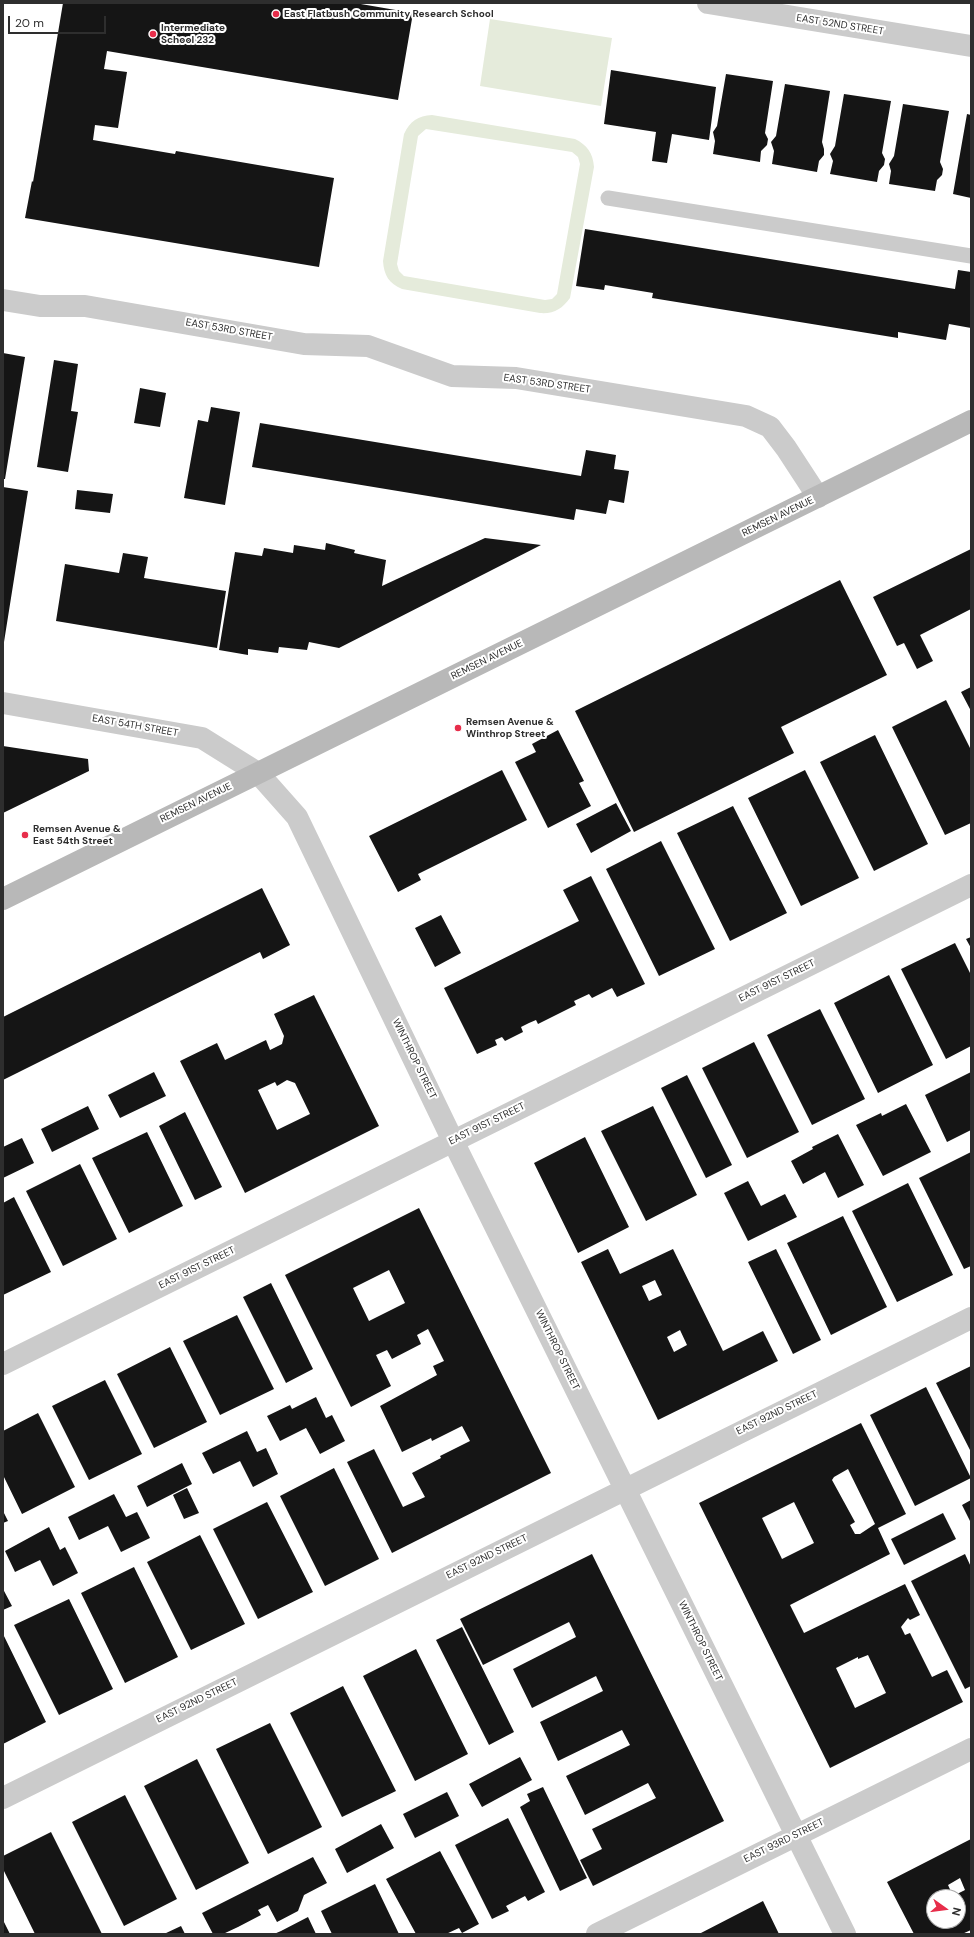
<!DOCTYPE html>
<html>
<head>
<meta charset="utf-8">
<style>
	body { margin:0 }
	#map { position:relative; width:974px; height:1937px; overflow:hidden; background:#fff; font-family:"DM Sans",sans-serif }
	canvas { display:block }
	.frame { position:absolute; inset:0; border:4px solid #2e2e2e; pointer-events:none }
	.north { position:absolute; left:926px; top:1889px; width:40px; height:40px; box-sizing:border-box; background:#fff; border:1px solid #ababab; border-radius:50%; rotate:104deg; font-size:11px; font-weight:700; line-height:16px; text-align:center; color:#2e2e2e }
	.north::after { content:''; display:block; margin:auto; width:14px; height:18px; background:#e72d4a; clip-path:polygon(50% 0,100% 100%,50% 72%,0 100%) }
	.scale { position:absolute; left:8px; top:16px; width:98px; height:18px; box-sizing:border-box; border:2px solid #2e2e2e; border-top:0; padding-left:5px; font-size:12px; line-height:14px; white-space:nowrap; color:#2e2e2e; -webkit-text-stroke:3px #fff; paint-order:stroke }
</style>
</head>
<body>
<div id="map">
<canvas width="974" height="1937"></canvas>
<div class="frame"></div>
<div class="north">N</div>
<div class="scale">20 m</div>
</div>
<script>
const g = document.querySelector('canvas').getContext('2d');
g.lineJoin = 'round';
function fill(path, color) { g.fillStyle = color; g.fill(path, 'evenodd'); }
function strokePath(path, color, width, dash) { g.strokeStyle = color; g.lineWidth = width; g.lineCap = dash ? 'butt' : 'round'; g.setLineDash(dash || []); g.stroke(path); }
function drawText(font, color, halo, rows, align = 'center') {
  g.font = font + ' "DM Sans",sans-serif'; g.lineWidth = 4; g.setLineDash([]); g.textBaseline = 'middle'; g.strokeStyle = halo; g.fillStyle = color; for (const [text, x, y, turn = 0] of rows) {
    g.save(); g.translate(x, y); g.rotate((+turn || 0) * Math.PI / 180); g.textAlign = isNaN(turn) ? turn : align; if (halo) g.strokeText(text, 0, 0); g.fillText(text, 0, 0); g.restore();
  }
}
fill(new Path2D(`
	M490 19 612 38 601 106 480 86Z
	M432 115 575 139C587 145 593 153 594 167L570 298C562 309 554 314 540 313L402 289C389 283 384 276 383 261L404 134C410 121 418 116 432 115ZM426 129 572 152 578 157 580 164 557 294 552 299 545 300 404 276 399 271 397 264 418 136Z`), '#e5ebdb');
fill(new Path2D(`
	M63 3H355L413 13 398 100 107 51 104 69 127 72 118 128 95 125 93 140 175 154 176 151 334 178 319 267 25 218 32 181 33 182Z
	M611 70 716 87 709 140 672 134 667 163 652 161 656 132 604 124Z
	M726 74 773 81 765 133 768 139 767 145 761 151 760 162 713 154 715 141 713 132 717 126Z
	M785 84 830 91 822 142 824 149V155L819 161 817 172 772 164 774 151 771 142 776 136Z
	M844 94 891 101 882 153 885 159 884 165 879 171 877 182 830 174 833 161 830 154 835 146Z
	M903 104 949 111 940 162 943 169 942 175 937 180 935 191 889 184 891 171 889 164 894 156Z
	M967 114 971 115V198L953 194Z
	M585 229 955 289 958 270 971 272V328L949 324 946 340 898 332V338L652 298 653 293 605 285 604 290 576 286Z
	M3 353 25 357 5 479H3Z
	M54 360 78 364 71 411 78 412 68 472 37 467Z
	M140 388 166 393 160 427 134 423Z
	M211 407 240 412 225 505 184 498 198 420 208 422Z
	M260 423 581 476 586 450 616 455 614 469 629 471 624 503 609 500 606 514 576 509 574 520 252 467Z
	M3 487 28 491 4 642H3Z
	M77 490 113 494 110 513 75 509Z
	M485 538 541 545 339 648 309 642 307 650 279 647 278 653 248 649V655L219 650 235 552 262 556 264 548 293 553 294 545 325 550 326 543 355 550 354 553 386 560 382 586Z
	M971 549V609L920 635 933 661 917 669 904 643 897 646 873 597Z
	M123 553 148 557 144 578 226 591 217 648 56 621 65 564 119 573Z
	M840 580 887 675 781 727 794 753 634 832 575 711Z
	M971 687V711L961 692Z
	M946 700 971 750V823L945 835 892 727Z
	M558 730 584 781 579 783 591 806 548 828 515 762 536 752 532 744Z
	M875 735 928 844 874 871 820 762Z
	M3 746 88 759 89 771 3 813Z
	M502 770 527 820 418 874 421 880 398 892 369 836Z
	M805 770 859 878 801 906 748 798Z
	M616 803 631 831 591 853 576 824Z
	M733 806 787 913 730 941 677 833Z
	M661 841 715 949 659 976 606 869Z
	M591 876 645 984 617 997 612 988 592 998 589 994 574 1001 576 1005 538 1024 536 1020 529 1023 521 1027 523 1032 505 1041 502 1037 495 1040 497 1045 477 1054 444 988 579 921 563 890Z
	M262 888 290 945 263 959 260 952 3 1080V1017Z
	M441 915 461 953 435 967 415 928Z
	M971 937V948L966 939Z
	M955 943 971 975V1046L946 1059 901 969Z
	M889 975 933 1065 878 1093 834 1003Z
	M314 995 379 1126 245 1193 180 1061 217 1043 225 1060 266 1040 270 1050 282 1044 284 1036 274 1014ZM287 1080 295 1083 310 1114 277 1130 258 1090 275 1082 277 1086Z
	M820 1009 865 1099 812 1125 767 1035Z
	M754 1042 799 1132 747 1158 702 1068Z
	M154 1072 166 1096 120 1118 108 1095Z
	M971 1072V1130L947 1142 925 1095Z
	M687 1075 732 1165 706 1178 661 1088Z
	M906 1104 931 1152 883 1176 856 1125 881 1113 882 1116Z
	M88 1106 99 1129 52 1152 41 1129Z
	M653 1106 697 1195 646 1221 601 1131Z
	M185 1112 222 1187 195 1200 159 1126Z
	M147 1132 183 1206 129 1233 92 1158Z
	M838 1134 864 1185 838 1198 825 1172 803 1184 791 1161 813 1149 812 1147Z
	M585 1137 629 1227 578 1253 534 1163Z
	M22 1138 34 1163 3 1178V1147Z
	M971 1152V1266L964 1269 919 1178Z
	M80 1164 117 1239 63 1266 26 1191Z
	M748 1181 761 1206 785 1194 797 1217 748 1241 724 1193Z
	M908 1183 953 1275 897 1302 852 1211Z
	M14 1197 51 1272 3 1295V1203Z
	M419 1208 551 1473 392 1553 347 1462 374 1449 403 1507 425 1497 412 1473 441 1458 440 1456 470 1441 462 1426 432 1441 431 1438 402 1452 380 1406 437 1375 433 1366 444 1361 428 1329 417 1335 421 1344 392 1359 387 1350 376 1355 391 1386 351 1407 285 1275ZM389 1270 405 1303 369 1321 353 1288Z
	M843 1216 887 1307 831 1335 787 1243Z
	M608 1249 620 1274 673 1249 723 1351 763 1331 778 1361 658 1420 581 1262ZM655 1280 662 1295 649 1301 642 1286ZM680 1330 687 1345 674 1352 667 1337Z
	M776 1249 821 1340 793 1354 748 1262Z
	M271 1283 313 1369 286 1383 243 1297Z
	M237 1315 274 1389 220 1415 183 1341Z
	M170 1347 207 1422 154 1448 117 1374Z
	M971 1366V1452L936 1383Z
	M105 1380 142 1454 89 1480 52 1406Z
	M926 1387 971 1478 915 1506 870 1415Z
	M316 1397 326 1418 332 1415 345 1441 320 1454 306 1428 280 1441 267 1416 290 1405 292 1409Z
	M38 1413 75 1487 22 1514 3 1475V1431Z
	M861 1423 906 1514 878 1528 890 1554 790 1605 804 1633 905 1584 920 1615 910 1620 908 1618 901 1627 905 1635 910 1633 932 1677 947 1670 963 1702 830 1768 699 1503ZM848 1469 875 1524 860 1534H855L850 1525 855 1522 832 1480 834 1477ZM794 1502 814 1543 782 1559 762 1518ZM868 1655 886 1693 855 1708 836 1668 858 1657V1659Z
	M247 1431 257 1452 266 1448 278 1474 253 1487 240 1461 213 1474 202 1453Z
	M182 1463 192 1484 147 1507 137 1486Z
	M334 1468 379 1559 325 1586 280 1496Z
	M187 1488 199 1513 184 1519 173 1495Z
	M114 1494 126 1517 137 1512 150 1538 121 1552 108 1526 79 1540 68 1517Z
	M971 1500V1523L962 1505Z
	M267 1502 313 1592 258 1619 213 1529Z
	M3 1511 8 1521 3 1523Z
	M943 1513 956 1539 904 1565 891 1539Z
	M49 1527 60 1550 65 1547 78 1573 53 1586 40 1560 15 1572 5 1551Z
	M200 1535 245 1624 191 1650 147 1562Z
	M592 1554 724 1821 593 1886 580 1860 602 1849 592 1829 656 1798 648 1783 585 1815 566 1776 630 1745 622 1730 558 1761 540 1722 603 1691 596 1676 532 1708 513 1669 576 1637 573 1630 569 1622 483 1665 460 1619Z
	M965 1554 971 1567V1686L965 1689 911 1581Z
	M134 1567 178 1657 125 1683 81 1593Z
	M3 1589 12 1606 3 1610Z
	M69 1599 113 1689 59 1715 14 1625Z
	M462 1627 514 1732 489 1745 436 1640Z
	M3 1634 46 1722 3 1744Z
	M416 1649 468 1754 415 1781 363 1676Z
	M343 1686 396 1791 342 1817 290 1713Z
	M270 1723 322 1827 268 1854 216 1749Z
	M520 1757 532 1780 482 1807 469 1784Z
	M197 1759 249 1863 196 1890 144 1786Z
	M543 1787 587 1878 560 1891 520 1807 530 1801 527 1794Z
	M447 1792 459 1816 415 1838 403 1814Z
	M125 1795 177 1899 124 1926 72 1822Z
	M508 1818 545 1892 528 1901 525 1896 506 1906 509 1911 492 1919 455 1845Z
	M381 1824 394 1848 347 1873 335 1849Z
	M51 1832 102 1934H35L3 1869V1856Z
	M971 1839V1930L962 1934H914L887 1882ZM960 1878 965 1890 953 1896 948 1885ZM934 1897H958V1921H934Z
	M440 1851 479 1924 462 1933 459 1928 446 1934H416L386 1879Z
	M313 1857 327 1883 304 1895 298 1911 277 1922 268 1905 258 1910 261 1915 238 1927 223 1934H213L202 1913Z
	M375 1884 399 1934H332L321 1911Z
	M763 1901 779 1934H699Z
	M308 1917 316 1934H274L281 1931Z
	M3 1920 10 1934H3Z
	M181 1926 185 1934H164Z`), '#151515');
strokePath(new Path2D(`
	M608 198 971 256`), '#cbcbcb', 15);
strokePath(new Path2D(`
	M708 3 971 46
	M3 300 40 306H85L304 344 368 346 452 376 516 378 746 416 770 427 786 448 818 497
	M3 703 202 738 258 773 297 817 453 1141 845 1934
	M3 1364 971 885
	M3 1798 971 1318
	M597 1934 971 1749`), '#cbcbcb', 22);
strokePath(new Path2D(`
	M3 899 971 421`), '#b8b8b8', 22);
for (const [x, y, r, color] of [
	[276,14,4,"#e72d4a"],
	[153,34,4,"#e72d4a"],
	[458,728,4,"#e72d4a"],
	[25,835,4,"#e72d4a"]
]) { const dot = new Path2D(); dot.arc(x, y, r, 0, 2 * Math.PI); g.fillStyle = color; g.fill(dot); strokePath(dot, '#fff', 1.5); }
drawText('bold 10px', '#2e2e2e', '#fff', [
	["East Flatbush Community Research School",284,14],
	["Intermediate",161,28],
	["School 232",161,40],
	["Remsen Avenue &",466,722],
	["Winthrop Street",466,734],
	["Remsen Avenue &",33,829],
	["East 54th Street",33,841]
], 'left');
drawText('10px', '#2e2e2e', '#fff', [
	["EAST 52ND STREET",840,25,9],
	["EAST 53RD STREET",229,330,10],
	["EAST 53RD STREET",547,384,8],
	["REMSEN AVENUE",778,517,-26],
	["REMSEN AVENUE",487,660,-26],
	["EAST 54TH STREET",135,726,10],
	["REMSEN AVENUE",196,803,-26],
	["EAST 91ST STREET",777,981,-26],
	["WINTHROP STREET",414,1059,64],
	["EAST 91ST STREET",487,1124,-26],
	["EAST 91ST STREET",197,1268,-26],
	["WINTHROP STREET",557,1350,64],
	["EAST 92ND STREET",777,1413,-26],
	["EAST 92ND STREET",487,1557,-26],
	["WINTHROP STREET",700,1641,64],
	["EAST 92ND STREET",197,1701,-26],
	["EAST 93RD STREET",784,1841,-26]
]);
</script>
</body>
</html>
